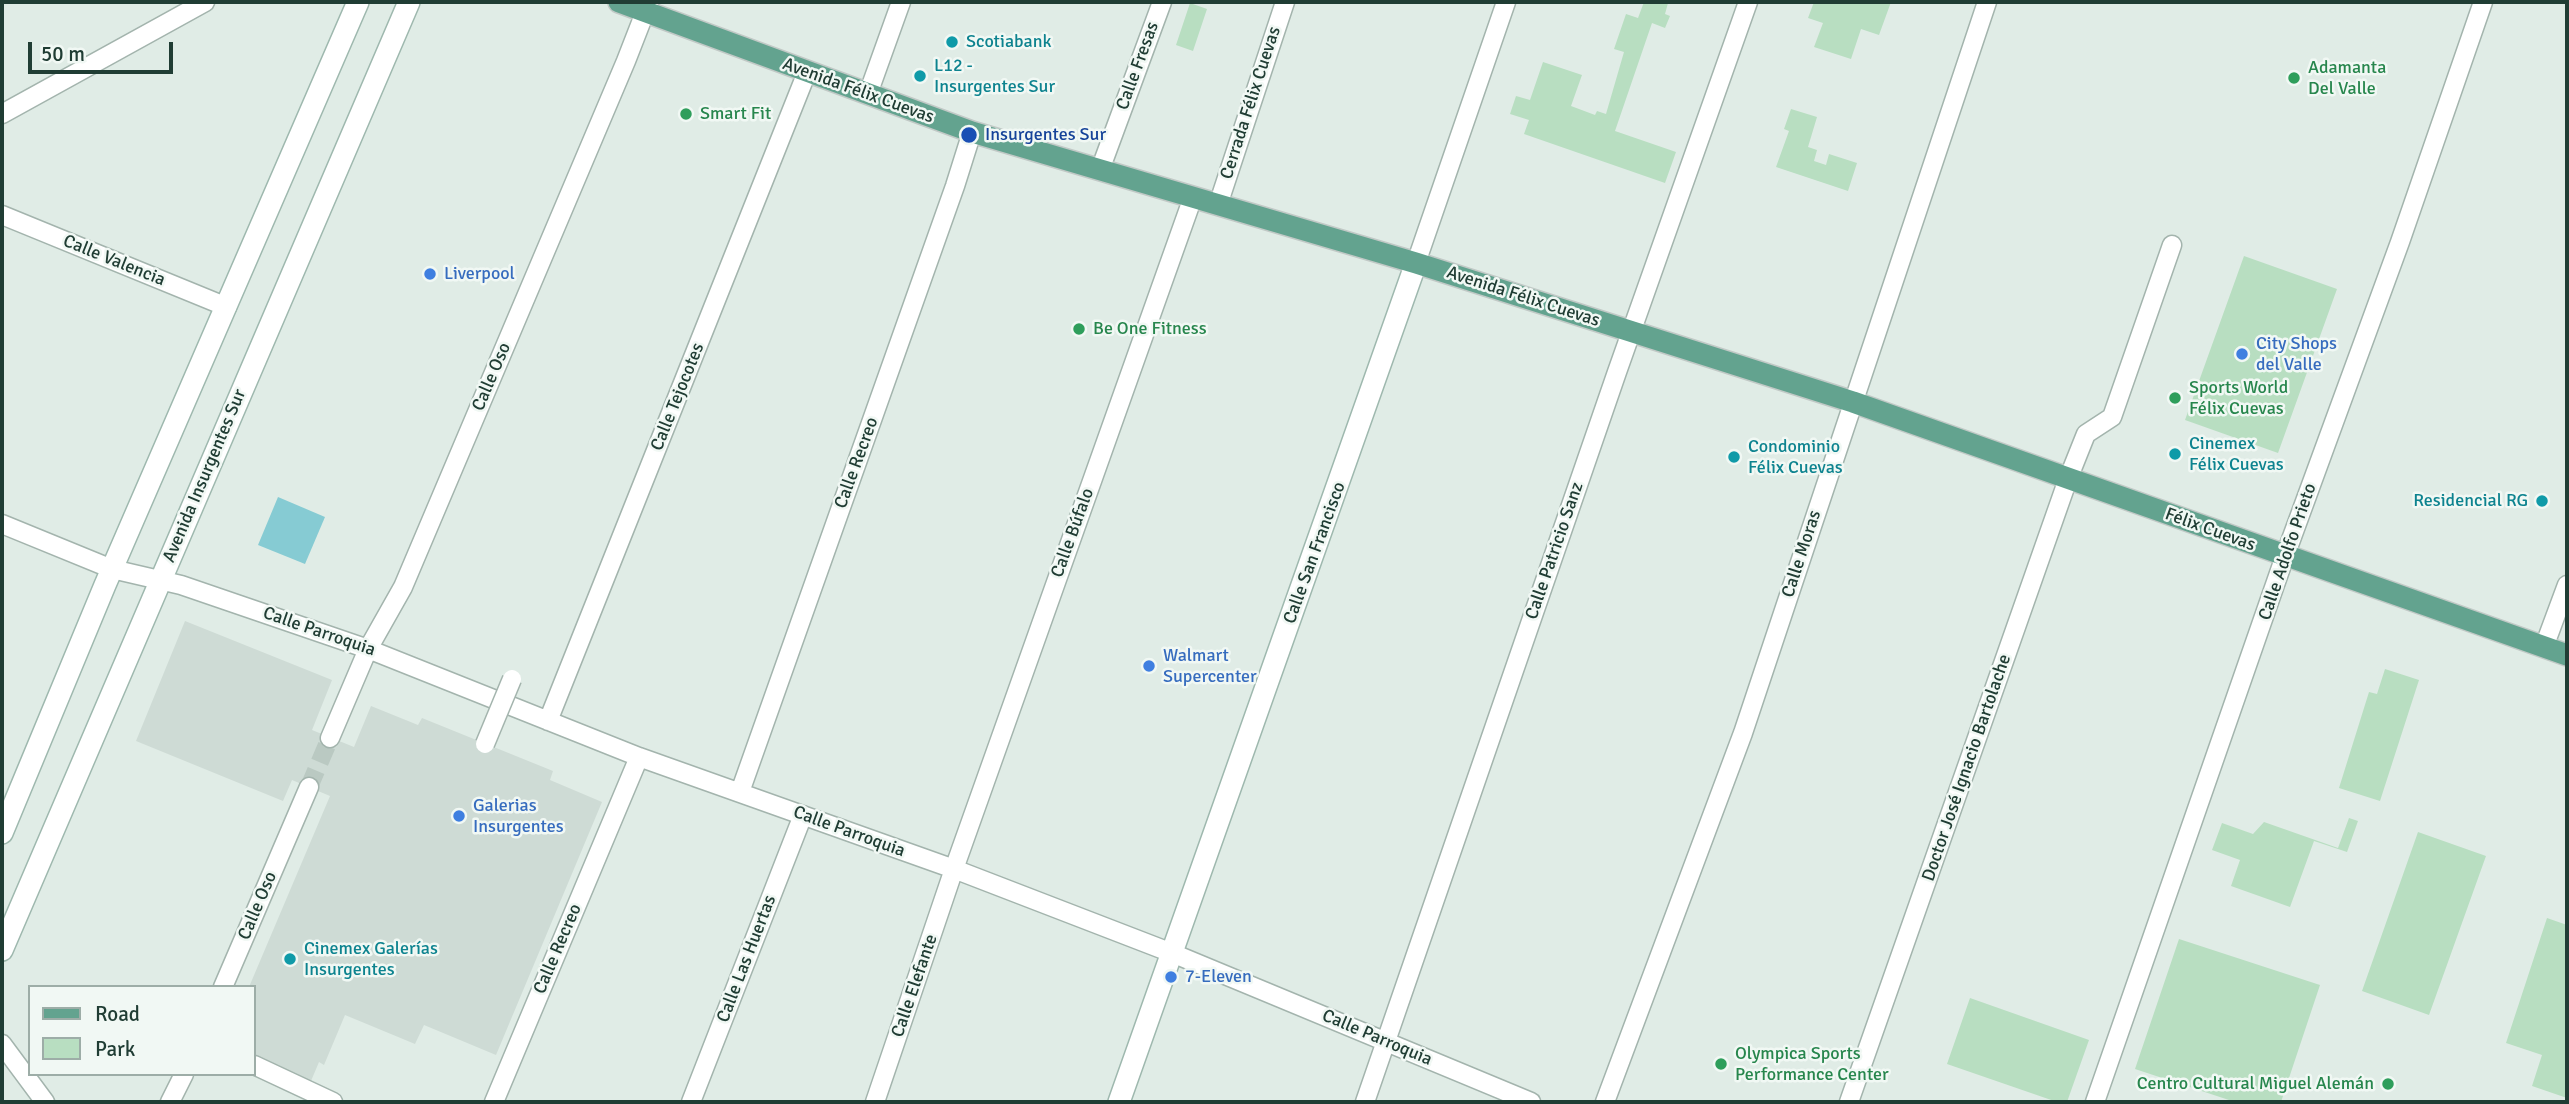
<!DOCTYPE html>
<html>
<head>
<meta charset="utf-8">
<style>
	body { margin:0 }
	#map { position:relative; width:2569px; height:1104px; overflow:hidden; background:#e0ece6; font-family:Signika,sans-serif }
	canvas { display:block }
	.frame { position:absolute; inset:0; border:4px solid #203d34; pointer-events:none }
	.legend { position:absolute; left:28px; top:985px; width:228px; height:91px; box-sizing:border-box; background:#f1f8f4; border:2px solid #9dada7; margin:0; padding:9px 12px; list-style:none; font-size:21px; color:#203d34 }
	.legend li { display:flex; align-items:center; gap:14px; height:35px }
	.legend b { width:35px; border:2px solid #9dada7 }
	.scale { position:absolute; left:28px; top:42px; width:145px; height:32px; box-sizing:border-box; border:4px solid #203d34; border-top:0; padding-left:9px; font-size:21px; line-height:24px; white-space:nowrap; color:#203d34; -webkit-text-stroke:5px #f1f8f4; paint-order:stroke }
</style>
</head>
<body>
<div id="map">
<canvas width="2569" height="1104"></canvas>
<div class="frame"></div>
<ul class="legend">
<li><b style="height:9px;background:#63a38f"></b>Road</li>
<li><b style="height:19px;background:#b8dec1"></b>Park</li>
</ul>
<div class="scale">50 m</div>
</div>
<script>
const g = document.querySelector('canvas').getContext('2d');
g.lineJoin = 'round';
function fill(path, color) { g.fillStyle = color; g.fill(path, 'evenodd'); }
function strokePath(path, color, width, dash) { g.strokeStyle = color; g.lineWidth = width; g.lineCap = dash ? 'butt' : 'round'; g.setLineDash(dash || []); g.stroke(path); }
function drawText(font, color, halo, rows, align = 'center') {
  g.font = font + ' Signika,sans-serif'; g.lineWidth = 5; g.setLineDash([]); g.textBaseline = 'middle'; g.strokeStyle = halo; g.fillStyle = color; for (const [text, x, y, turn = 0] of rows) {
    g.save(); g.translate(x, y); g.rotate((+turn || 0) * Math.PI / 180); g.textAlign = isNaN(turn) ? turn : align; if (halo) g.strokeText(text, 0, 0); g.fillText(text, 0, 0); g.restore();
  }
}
fill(new Path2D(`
	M185 621 332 680 312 730 354 747 371 706 418 725 422 718 553 771 550 780 602 802 496 1055 424 1025 415 1044 345 1015 324 1065 319 1062 311 1081 254 1057V987H249L330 796 292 780 283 801 136 741Z`), '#cedbd5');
fill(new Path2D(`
	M1644 2H1674L1673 4 1668 3 1665 14 1670 16 1665 28 1652 23 1615 131 1676 152 1665 183 1524 134 1529 120 1510 114 1516 96 1530 100 1543 62 1582 75 1571 106 1595 115 1597 111 1606 114 1624 52 1614 49 1626 14 1638 18Z
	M1814 2H1891L1879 35 1861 29 1851 59 1814 47 1823 23 1808 18Z
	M1190 3 1207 9 1193 51 1176 45Z
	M1791 109 1817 117 1808 147 1817 150 1814 161 1826 165 1829 154 1857 163 1848 191 1776 167 1789 131 1784 129Z
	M2244 256 2337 289 2278 453 2185 420Z
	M2385 669 2419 680 2380 801 2339 788 2369 692 2377 694Z
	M2349 818 2358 821 2347 852 2314 841 2290 907 2231 886 2240 860 2212 850 2222 823 2253 834 2264 822 2338 848Z
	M2418 832 2486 856 2429 1015 2362 991Z
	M2547 918 2567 925V1098L2532 1086 2542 1055 2506 1043Z
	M2179 939 2320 985 2281 1102H2235L2135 1069Z
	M1970 998 2089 1040 2067 1102H2057L1947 1064Z`), '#b8dec1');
fill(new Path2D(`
	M278 497 325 517 305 564 258 545Z`), '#86cbd3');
strokePath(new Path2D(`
	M309 787 330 738`), '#bac9c2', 18, [18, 9]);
const street = new Path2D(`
	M868 94 901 2
	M2 114 205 2
	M1100 170 1162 2
	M1218 205 1285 2
	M2 215 227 307
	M1416 263 1506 2
	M2 524 112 569 181 585 368 649 639 757 954 869 1172 953 1531 1102
	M2544 647 2567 585
	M548 721 807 72
	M330 738 368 649 403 587 626 61 649 2
	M740 792 955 186 972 132
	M223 987 309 787
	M2 1044 45 1102
	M254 1065 333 1102
	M170 1102 184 1074
	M494 1102 639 757
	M691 1102 803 815
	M875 1102 954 869 1193 197
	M1365 1102 1617 372 1748 2
	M1605 1102 1743 733 1987 2
	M1849 1102 2068 479 2086 434 2112 417 2172 245
	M2095 1102 2285 556 2400 242 2483 2`);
const secondary = new Path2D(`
	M2 833 105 585 358 2
	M2 950 409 2
	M1119 1102 1416 263`);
const primary = new Path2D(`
	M619 2 972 132 1416 263 1853 402 2567 655`);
strokePath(street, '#a3b4ad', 21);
strokePath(secondary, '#9eb8ae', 24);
strokePath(primary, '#c1c9c6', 24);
strokePath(street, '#fff', 18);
strokePath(secondary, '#fff', 21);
strokePath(primary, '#63a38f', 21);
const streetBridge = new Path2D(`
	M485 744 512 679`);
strokePath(streetBridge, '#a3b4ad', 21, []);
strokePath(streetBridge, '#fff', 18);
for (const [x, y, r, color] of [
	[952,42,7,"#0f9aa8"],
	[920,76,7,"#0f9aa8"],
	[2294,78,7,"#2e9e5b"],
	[686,114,7,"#2e9e5b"],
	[969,135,9,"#1a4fb4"],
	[430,274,7,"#3f7fe0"],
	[1079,329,7,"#2e9e5b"],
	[2242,354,7,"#3f7fe0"],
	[2175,398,7,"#2e9e5b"],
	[2175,454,7,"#0f9aa8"],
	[1734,457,7,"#0f9aa8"],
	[2542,501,7,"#0f9aa8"],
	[1149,666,7,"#3f7fe0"],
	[459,816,7,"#3f7fe0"],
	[290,959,7,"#0f9aa8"],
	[1171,977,7,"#3f7fe0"],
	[1721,1064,7,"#2e9e5b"],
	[2388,1084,7,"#2e9e5b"]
]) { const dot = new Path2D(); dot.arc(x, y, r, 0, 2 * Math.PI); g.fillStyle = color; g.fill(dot); strokePath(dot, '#f1f8f4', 2.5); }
drawText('18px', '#0d838f', '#f1f8f4', [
	["Scotiabank",966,42],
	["L12 -",934,66],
	["Insurgentes Sur",934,87],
	["Cinemex",2189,444],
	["Félix Cuevas",2189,465],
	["Condominio",1748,447],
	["Félix Cuevas",1748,468],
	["Residencial RG",2528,501,"right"],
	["Cinemex Galerías",304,949],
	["Insurgentes",304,970]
], 'left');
drawText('18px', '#203d34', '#f1f8f4', [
	["Calle Fresas",1138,66,-70],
	["Avenida Félix Cuevas",858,91,20],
	["Cerrada Félix Cuevas",1251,103,-72],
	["Calle Valencia",114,261,22],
	["Avenida Félix Cuevas",1523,297,18],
	["Calle Oso",492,377,-67],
	["Calle Tejocotes",678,397,-68],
	["Calle Recreo",857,463,-70],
	["Avenida Insurgentes Sur",205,476,-67],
	["Félix Cuevas",2210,530,20],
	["Calle Búfalo",1073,533,-70],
	["Calle Patricio Sanz",1555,551,-71],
	["Calle Adolfo Prieto",2288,552,-71],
	["Calle San Francisco",1315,553,-70],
	["Calle Moras",1802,554,-72],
	["Calle Parroquia",319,632,19],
	["Doctor José Ignacio Bartolache",1967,768,-71],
	["Calle Parroquia",849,832,20],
	["Calle Oso",258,906,-67],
	["Calle Recreo",558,949,-67],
	["Calle Las Huertas",747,959,-69],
	["Calle Elefante",915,986,-71],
	["Calle Parroquia",1377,1038,23]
]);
drawText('18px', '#27864d', '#f1f8f4', [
	["Adamanta",2308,68],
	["Del Valle",2308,89],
	["Smart Fit",700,114],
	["Be One Fitness",1093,329],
	["Sports World",2189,388],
	["Félix Cuevas",2189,409],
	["Olympica Sports",1735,1054],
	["Performance Center",1735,1075],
	["Centro Cultural Miguel Alemán",2374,1084,"right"]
], 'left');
drawText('18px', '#164399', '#f1f8f4', [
	["Insurgentes Sur",985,135]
], 'left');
drawText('18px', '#366cbe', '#f1f8f4', [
	["Liverpool",444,274],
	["City Shops",2256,344],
	["del Valle",2256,365],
	["Walmart",1163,656],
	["Supercenter",1163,677],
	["Galerias",473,806],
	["Insurgentes",473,827],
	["7-Eleven",1185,977]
], 'left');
</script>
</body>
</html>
